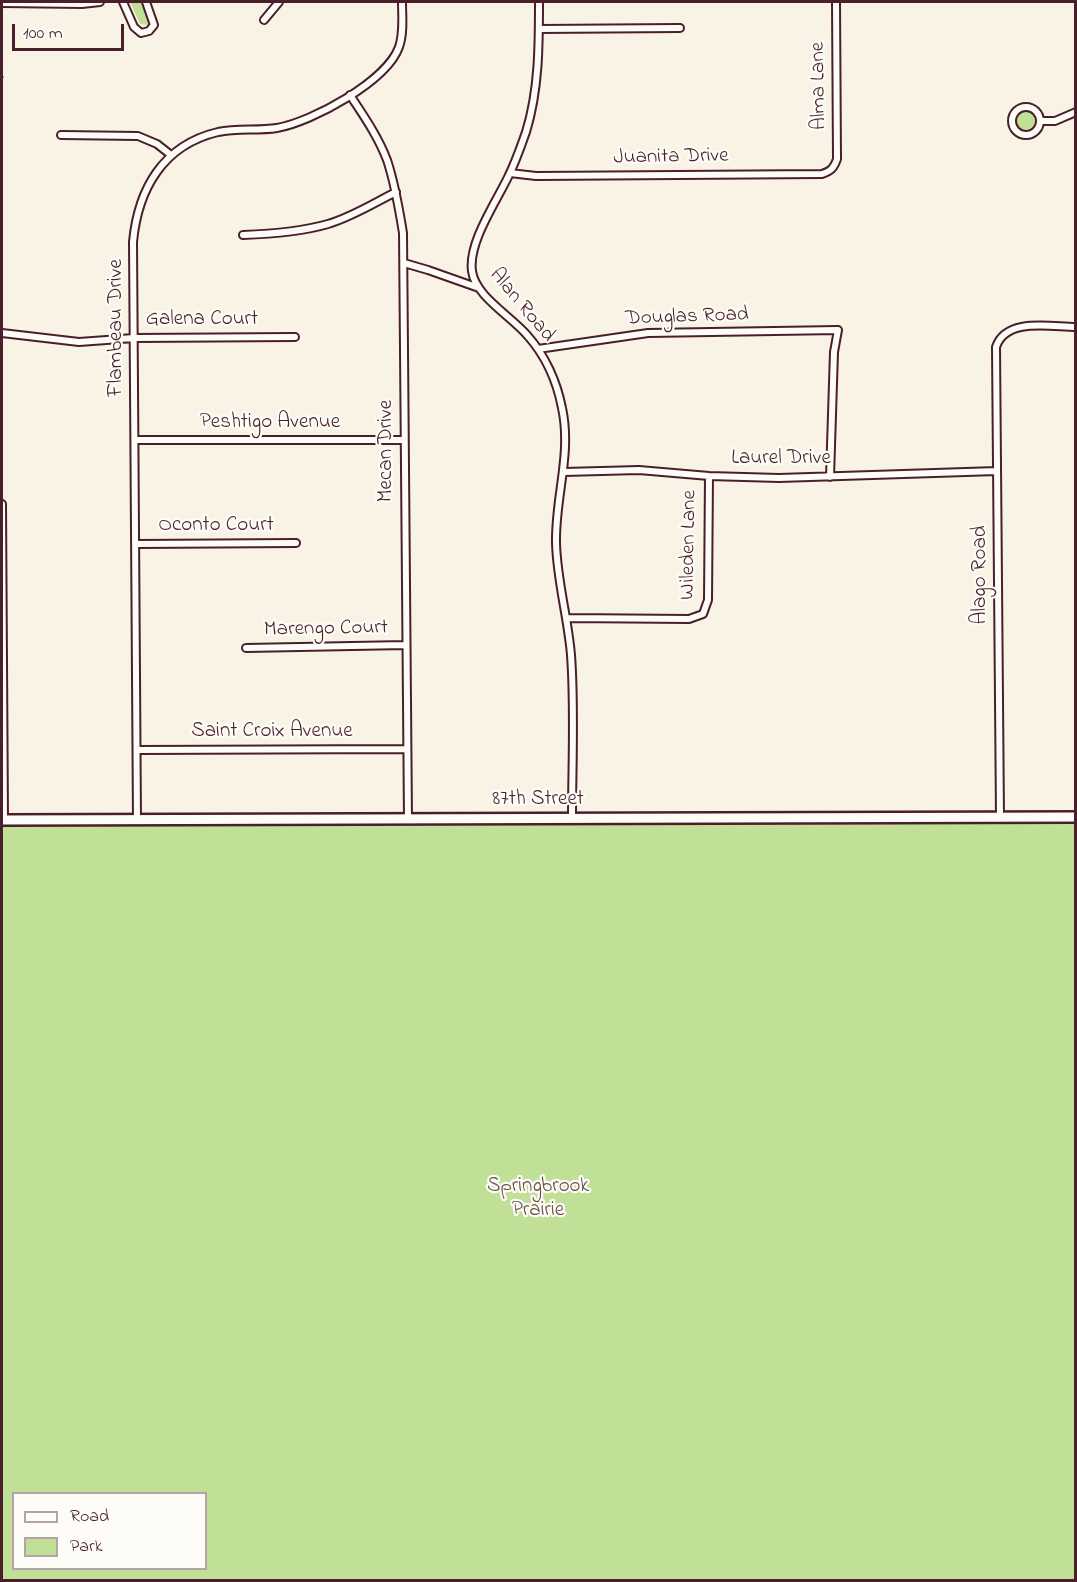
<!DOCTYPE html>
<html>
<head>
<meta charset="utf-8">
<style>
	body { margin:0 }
	#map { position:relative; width:1077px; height:1582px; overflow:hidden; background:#f9f3e5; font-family:"Indie Flower",sans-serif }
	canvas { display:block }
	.frame { position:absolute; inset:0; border:3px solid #4a1f2b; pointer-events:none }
	.legend { position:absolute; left:12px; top:1492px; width:195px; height:78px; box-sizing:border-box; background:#fdfcf7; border:2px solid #b5a4a5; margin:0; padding:8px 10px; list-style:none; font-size:18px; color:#4a1f2b }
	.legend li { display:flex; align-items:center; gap:12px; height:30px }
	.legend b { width:30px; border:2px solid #b5a4a5 }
	.scale { position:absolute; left:12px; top:24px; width:112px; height:27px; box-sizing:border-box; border:3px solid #4a1f2b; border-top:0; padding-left:8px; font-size:18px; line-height:21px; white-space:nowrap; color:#4a1f2b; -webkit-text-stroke:4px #fdfcf7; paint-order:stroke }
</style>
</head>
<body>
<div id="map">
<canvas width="1077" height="1582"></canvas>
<div class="frame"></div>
<ul class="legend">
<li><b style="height:8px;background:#fdfcf7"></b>Road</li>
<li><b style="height:16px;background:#c0e098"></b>Park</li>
</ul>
<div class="scale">100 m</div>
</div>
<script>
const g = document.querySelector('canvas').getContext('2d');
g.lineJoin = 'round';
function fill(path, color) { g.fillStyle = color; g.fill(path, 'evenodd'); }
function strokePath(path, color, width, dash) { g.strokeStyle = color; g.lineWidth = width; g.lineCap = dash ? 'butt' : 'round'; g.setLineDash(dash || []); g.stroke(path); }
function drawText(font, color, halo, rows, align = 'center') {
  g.font = font + ' "Indie Flower",sans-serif'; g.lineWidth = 4.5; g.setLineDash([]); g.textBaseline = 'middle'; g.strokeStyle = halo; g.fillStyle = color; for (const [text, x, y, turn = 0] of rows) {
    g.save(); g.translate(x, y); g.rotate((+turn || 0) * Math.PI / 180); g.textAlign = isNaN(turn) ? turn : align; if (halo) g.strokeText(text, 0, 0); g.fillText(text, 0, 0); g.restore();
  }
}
fill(new Path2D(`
	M130 2H141L149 20 148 25 140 24Z
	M1015 120a10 10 0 1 1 20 0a10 10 0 1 1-20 0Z
	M462 820 1075 822V1580H2V822ZM14 1494H206V1568H14Z`), '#c0e098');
strokePath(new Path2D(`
	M2 78 3 77`), '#728aa0', 2);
const street = new Path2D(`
	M123 2 134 27 141 33 149 31 154 25 146 2
	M539 2C539 45 539 90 526 132 521 146 516 161 509 175 497 201 468 242 472 271 475 296 511 316 527 335 545 355 557 382 562 408 572 454 555 497 556 543 557 581 568 618 571 655 575 710 572 765 572 819
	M2 3 82 4 100 2
	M264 20 279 2
	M539 29 680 28
	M350 95C363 115 378 136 387 160 395 184 399 208 403 233L408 819
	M1012 121a14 14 0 1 1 28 0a14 14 0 1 1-28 0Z
	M1041 121H1055L1076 112
	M61 135 138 136 157 144 171 155
	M510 173 536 176 822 174C831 171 834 168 837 159L836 2
	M243 235C272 234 300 232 328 224 352 217 374 203 396 192
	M404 263 428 270 479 288
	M2 333 79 342 134 338 295 337
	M538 349 648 333 838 330 834 352 830 477
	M135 440H404
	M564 472 639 470 709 476 779 478 997 471
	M2 504 4 820
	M136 544 296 543
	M567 618 689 619 703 614 708 600 709 476
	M246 648 406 645
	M137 750 407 749
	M1000 817 996 347C1006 317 1051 327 1076 327
	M137 820 133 242C138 189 163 145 218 132 238 128 257 131 277 128 312 122 387 81 399 47 404 33 402 16 402 2`);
const secondary = new Path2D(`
	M2 820 1076 817`);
strokePath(street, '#4a1f2b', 10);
strokePath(secondary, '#4a1f2b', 14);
strokePath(street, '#fdfcf7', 6);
strokePath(secondary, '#fdfcf7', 9);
drawText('21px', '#4a1f2b', '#fdfcf7', [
	["Alma Lane",820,86,-91],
	["Juanita Drive",671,158,-1],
	["Alan Road",521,306,50],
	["Douglas Road",687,318,-2],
	["Galena Court",202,321],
	["Flambeau Drive",118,328,-90],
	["Peshtigo Avenue",270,424],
	["Mecan Drive",388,451,-90],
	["Laurel Drive",781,460],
	["Oconto Court",216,527],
	["Wileden Lane",690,545,-89],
	["Alago Road",982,575,-90],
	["Marengo Court",326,630,-1],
	["Saint Croix Avenue",272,733],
	["87th Street",538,801]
]);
drawText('21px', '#684f46', '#fdfcf7', [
	["Springbrook",538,1188],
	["Prairie",538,1212]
]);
</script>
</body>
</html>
